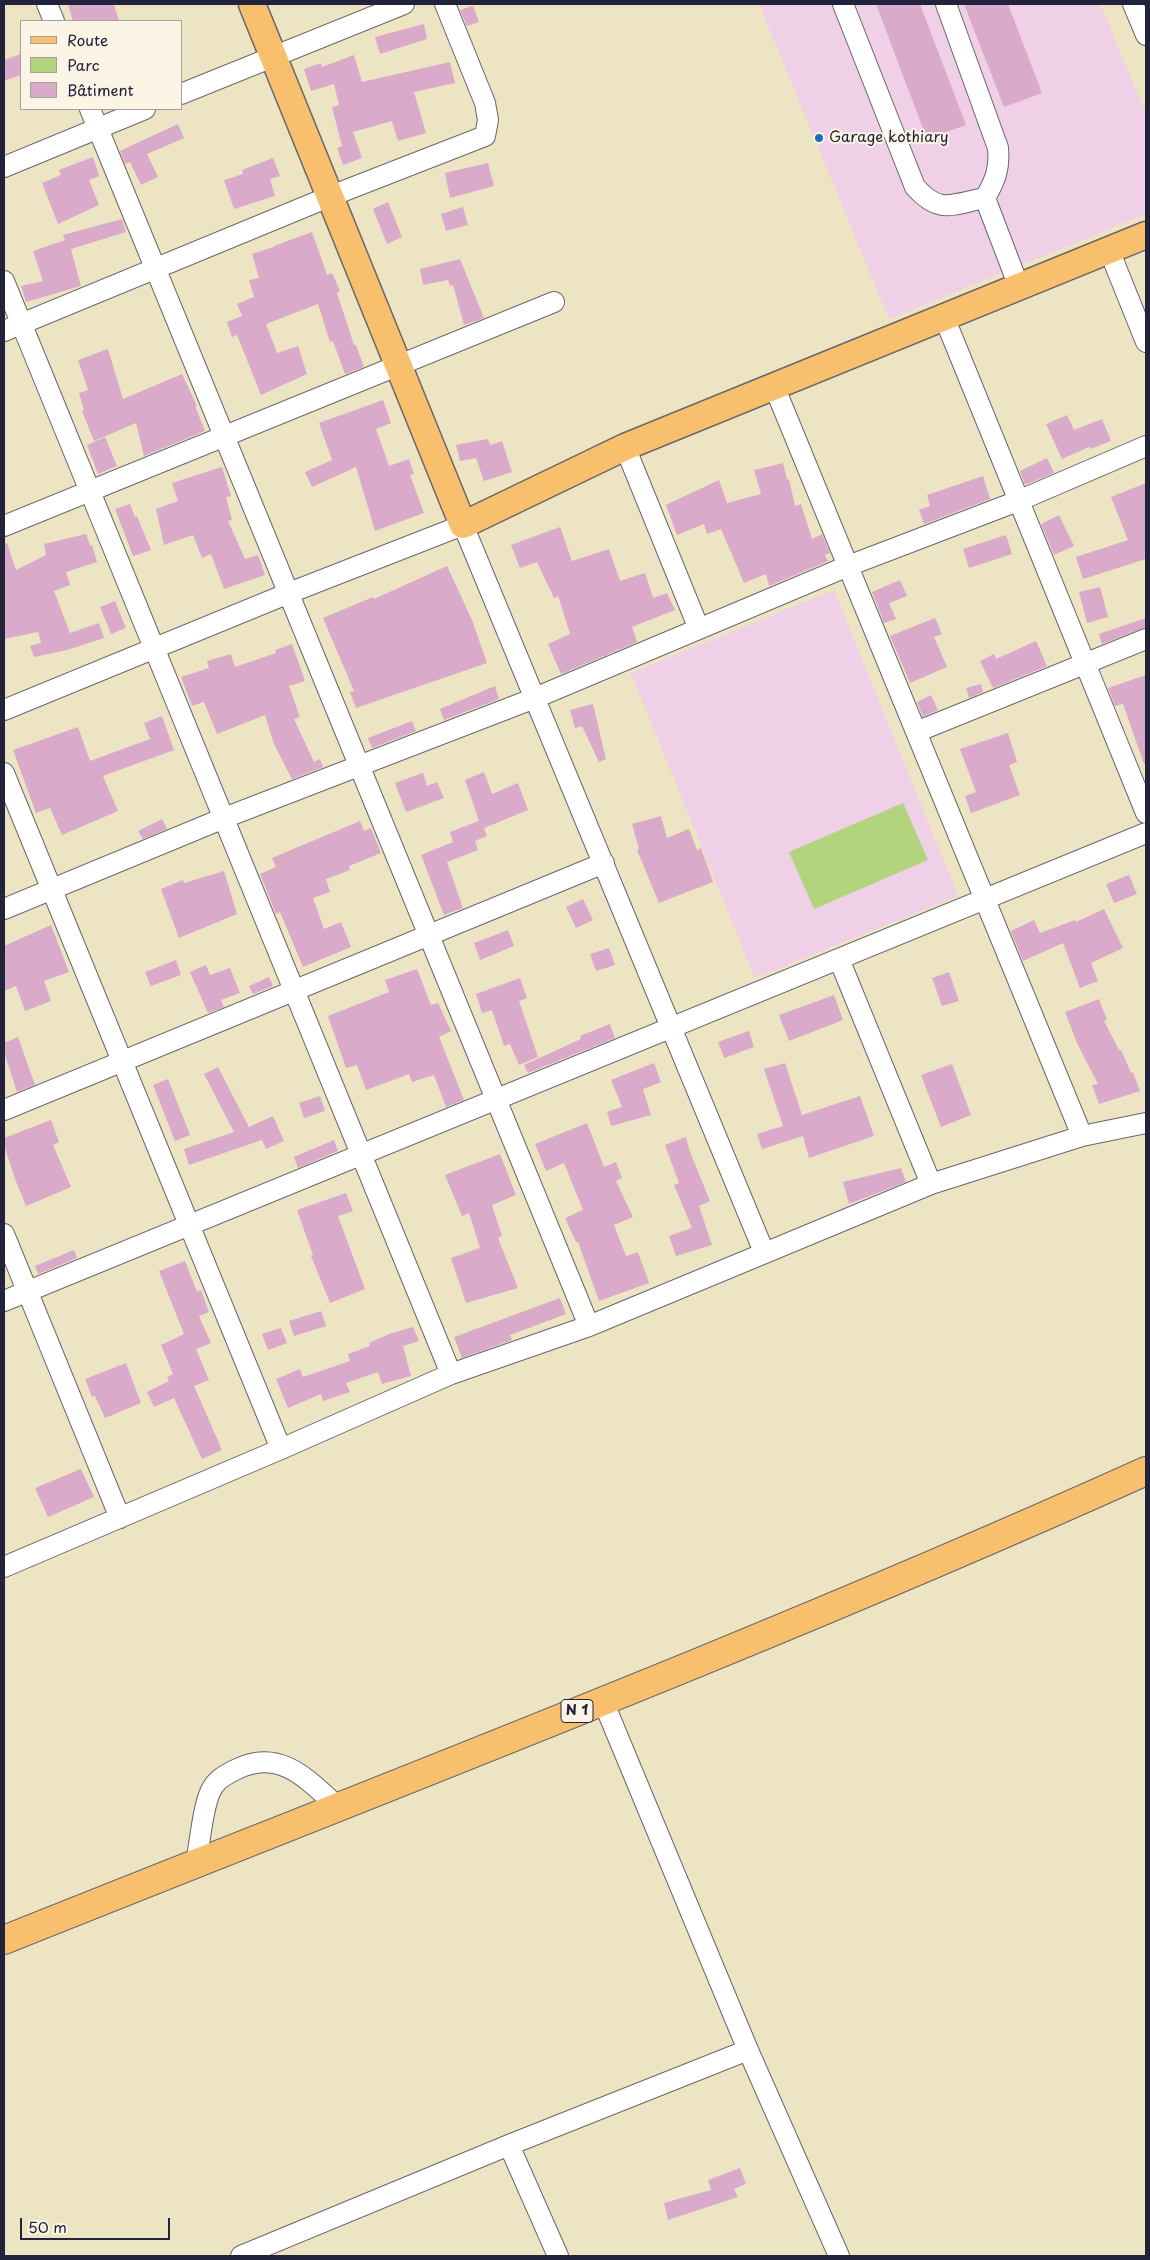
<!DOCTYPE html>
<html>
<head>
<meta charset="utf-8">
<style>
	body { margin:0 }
	#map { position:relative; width:1150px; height:2260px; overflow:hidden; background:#ece4c3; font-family:"Playpen Sans",sans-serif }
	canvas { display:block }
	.frame { position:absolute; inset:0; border:5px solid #22223b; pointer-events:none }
	.legend { position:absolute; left:20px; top:20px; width:162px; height:90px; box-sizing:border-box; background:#fcf5e5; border:1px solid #a5a1a1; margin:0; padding:6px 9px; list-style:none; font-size:15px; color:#22223b }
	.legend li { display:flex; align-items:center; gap:10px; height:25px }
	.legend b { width:25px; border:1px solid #a5a1a1 }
	.scale { position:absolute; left:20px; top:2218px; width:150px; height:22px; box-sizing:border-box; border:2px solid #22223b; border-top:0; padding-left:6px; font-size:15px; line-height:18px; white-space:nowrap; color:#22223b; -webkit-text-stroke:4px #fcf5e5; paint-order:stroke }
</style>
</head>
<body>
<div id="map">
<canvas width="1150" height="2260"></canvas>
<div class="frame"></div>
<ul class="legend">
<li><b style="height:6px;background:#f8bf6c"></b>Route</li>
<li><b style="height:14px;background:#b1d47d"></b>Parc</li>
<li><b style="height:14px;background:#daaacb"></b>Bâtiment</li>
</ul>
<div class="scale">50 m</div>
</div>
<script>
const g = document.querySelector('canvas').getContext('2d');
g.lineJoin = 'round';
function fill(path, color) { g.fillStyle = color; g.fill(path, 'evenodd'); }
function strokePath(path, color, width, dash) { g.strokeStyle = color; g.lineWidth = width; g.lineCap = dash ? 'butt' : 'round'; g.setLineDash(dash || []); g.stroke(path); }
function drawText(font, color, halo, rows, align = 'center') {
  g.font = font + ' "Playpen Sans",sans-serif'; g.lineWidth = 4; g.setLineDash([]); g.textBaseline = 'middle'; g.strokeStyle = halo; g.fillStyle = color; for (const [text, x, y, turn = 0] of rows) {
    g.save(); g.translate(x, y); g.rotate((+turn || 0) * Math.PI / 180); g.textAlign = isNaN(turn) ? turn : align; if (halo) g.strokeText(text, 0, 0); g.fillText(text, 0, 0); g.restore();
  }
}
fill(new Path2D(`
	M759 4H1100L1146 114V214L889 319Z
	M834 590 958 896 755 978 631 673Z`), '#efd0e6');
fill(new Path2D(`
	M903 803 928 860 814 909 789 852Z`), '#b1d47d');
fill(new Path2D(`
	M68 4H114L119 21H73Z
	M876 4H920L966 125 927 139Z
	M964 4H1008L1042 93 1004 107Z
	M473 6 479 22 467 26 460 10Z
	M424 24 427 39 380 54 375 37Z
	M21 54V75L4 81V60Z
	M354 55 362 82 450 62 455 83 414 92 426 133 398 141 392 121 353 132 362 158 343 165 337 148 342 146 332 107 339 105 334 84 311 91 304 69 321 63 322 67Z
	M178 124 184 138 147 154 158 177 141 185 130 162 125 164 120 151Z
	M93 157 99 176 89 180 99 205 58 224 42 183 61 175 59 170Z
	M273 158 280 176 270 179 275 196 234 209 224 180 243 174 242 170Z
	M488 163 494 186 450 198 445 173Z
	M388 202 402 237 387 244 373 209Z
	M463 207 468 225 446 231 441 214Z
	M122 219 126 232 71 249 81 286 26 302 21 286 43 281 33 251 65 240 63 235Z
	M312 232 327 275 332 273 340 291 337 293 354 345H356L364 367 345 374 333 341 330 342 318 304 266 324 277 353 298 346 307 374 261 395 237 335 232 337 227 322 242 316 237 304 254 297 249 280 259 278 252 254 274 247V246Z
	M460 259 484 318 464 325 453 285 450 286 448 280 423 285 420 269Z
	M108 349 123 399 182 374 197 406H195L205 431 144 456 136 423 94 441 82 411 84 410 79 393 88 390 78 360Z
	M383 400 391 423 376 429 389 466 409 459 414 474 410 475 424 513 375 531 356 467 312 487 305 472 332 460 319 423Z
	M1067 415 1074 430 1102 419 1111 441 1090 449 1089 447 1062 459 1046 424Z
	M105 437 117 466 98 474 87 445Z
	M488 439 490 445 502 441 512 472 484 481 476 458 460 461 456 445Z
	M1047 458 1054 473 1025 485 1020 471Z
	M783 463 787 480 789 479 795 506 801 504 812 539 822 534 830 553 825 555 828 561 769 586 766 574 744 583 721 529 707 534 704 524 677 535 666 505 719 480 727 503 761 494 754 470Z
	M222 467 231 496 226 497 232 520 228 521 245 559 258 555 265 575 224 589 211 554 202 558 193 535 164 545 156 509 178 501 172 483Z
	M983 476 990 499 924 524 919 510 930 506 927 495Z
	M1146 483V559L1083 579 1076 557 1128 540 1111 497Z
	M130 504 135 517 137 516 151 550 133 556 115 509Z
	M1059 515 1074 546 1054 555 1041 524Z
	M560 527 572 561 609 549 620 581 645 573 653 598 667 593 675 610 632 627 637 642 561 674 548 644 570 634 558 596 554 598 537 562 520 568 511 545Z
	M86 534 90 545H92L97 562 66 572 70 585 54 591 70 633 99 623 104 638 67 650 34 657 30 646 41 643 38 632 4 639V544L7 543 16 570 46 555 44 544Z
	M1006 535 1012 554 969 568 963 549Z
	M447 566 472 620 487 663 356 708 350 692 354 691 323 618 373 597 374 599Z
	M900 580 907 596 889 603 896 619 884 623 872 592Z
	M1100 587 1108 617 1087 623 1079 592Z
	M115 601 126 628 111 634 100 607Z
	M935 618 942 634 934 637 947 667 910 683 890 636Z
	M1146 618V627L1102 644 1099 634Z
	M1036 641 1047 666 993 688 980 661 994 654 996 659Z
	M292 644 305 681 289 686 300 717 294 719 314 762 320 759 323 767 292 779 274 744 265 715 217 734 204 702 192 706 181 677 209 668 207 661 231 654 235 667 276 653 275 650Z
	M1146 675V763L1144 764 1123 704 1115 706 1108 688Z
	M981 684 983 692 969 698 966 688Z
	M495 686 499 699 444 720 440 709Z
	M931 695 938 710 923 717 917 702Z
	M593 704 606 759 599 762 582 726 575 728 570 710Z
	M162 716 174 750 103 776 118 811 62 835 50 808 36 813 13 750 78 727 90 761 150 739 144 723Z
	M412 721 416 731 372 748 368 738Z
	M1008 733 1017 762 1009 765 1020 795 971 813 965 796 976 792 960 749Z
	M484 772 492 794 518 783 528 810 484 828 487 836 475 841 478 850 447 862 463 908 444 915 421 855 453 842 450 832 479 821 465 780Z
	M423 773 427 786 437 782 444 798 406 812 395 783Z
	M661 816 667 838 689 829 697 850 701 848 713 882 659 903 637 850 639 849 632 824Z
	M162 819 167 829 143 839 138 831Z
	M360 821 364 831 371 828 381 853 349 866 350 870 326 879 330 892 313 898 324 929 341 922 351 947 303 967 280 912 276 914 260 874 276 867 272 858Z
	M224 871 237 914 179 938 161 889 183 880 184 883Z
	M1129 875 1137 894 1114 903 1106 884Z
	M583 899 593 920 576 928 566 907Z
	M1104 909 1123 948 1091 963 1098 981 1080 988 1063 943 1023 961 1011 931 1034 920 1040 933 1075 920 1076 922Z
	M51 925 69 972 44 981 51 1001 25 1011 16 986 4 991V946Z
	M508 930 514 946 480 960 474 943Z
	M609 948 615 965 596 971 590 954Z
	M176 960 181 975 151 986 145 972Z
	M206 965 210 975 230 968 240 993 221 1000 224 1007 208 1013 190 972Z
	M417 969 431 1005 438 1003 451 1031 439 1037 464 1100 446 1107 434 1075 412 1082 409 1074 366 1090 357 1065 346 1068 328 1016 389 992 385 980Z
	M949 972 959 1001 942 1006 932 978Z
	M269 977 273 986 253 994 249 986Z
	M520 978 527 998 519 1001 538 1057 519 1065 510 1044 504 1046 492 1010 482 1013 476 994Z
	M834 995 843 1020 789 1041 779 1015Z
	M1099 999 1107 1020 1104 1021 1119 1050H1121L1131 1073 1133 1072 1140 1091 1099 1104 1092 1085 1098 1084 1077 1043 1065 1012Z
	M610 1024 615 1038 528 1073 524 1065 581 1039 580 1036Z
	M749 1031 754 1047 724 1058 718 1042Z
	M18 1037 35 1085 17 1092 4 1052V1043Z
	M654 1063 661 1082 643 1089 651 1115 611 1126 607 1112 622 1107 611 1080Z
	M785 1063 802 1115 860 1096 874 1136 809 1158 803 1136 762 1149 757 1134 783 1126 764 1069Z
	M952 1064 971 1115 941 1127 921 1075Z
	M218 1067 249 1127 273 1116 284 1141 266 1149 262 1140 189 1165 184 1149 234 1132 204 1074Z
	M168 1079 190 1135 175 1141 153 1085Z
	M320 1096 325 1111 304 1118 299 1103Z
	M51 1120 59 1142 53 1145 71 1187 26 1206 15 1179 4 1145V1138Z
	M587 1123 604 1167 616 1162 622 1178 616 1181 633 1217 614 1225 626 1256 638 1252 649 1283 599 1301 578 1242H576L565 1218 583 1210 564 1163 546 1171 535 1144Z
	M686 1137 690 1152 710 1201 699 1206 712 1245 676 1256 669 1236 692 1228 674 1185 679 1183 665 1145Z
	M334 1140 338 1151 298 1168 294 1157Z
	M500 1154 516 1195 492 1205 502 1236 498 1238 518 1288 466 1303 451 1258 480 1248 469 1213 462 1216 445 1175Z
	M901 1168 906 1182 849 1204 843 1182Z
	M346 1193 353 1211 338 1216 365 1289 330 1303 311 1256 313 1255 297 1210Z
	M74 1250 77 1258 38 1274 35 1266Z
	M185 1261 197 1292 201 1290 209 1312 199 1316 211 1343 196 1349 209 1380 194 1386 222 1450 202 1459 174 1398 154 1407 147 1392 169 1381 167 1377 173 1374 161 1345 184 1334 159 1271Z
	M560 1298 566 1314 510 1335 512 1340 462 1358 454 1337Z
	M321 1311 326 1326 294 1336 289 1321Z
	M413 1327 419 1341 403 1346 411 1376 382 1384 378 1372 346 1383 350 1392 323 1401 321 1394 288 1408 276 1379 300 1369 303 1377 350 1361 348 1354 370 1346 369 1343 389 1334Z
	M281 1328 287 1343 268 1350 262 1334Z
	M126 1363 141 1403 105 1418 95 1396 92 1397 85 1379Z
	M81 1469 94 1497 48 1517 35 1488Z
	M740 2168 746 2184 734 2189 738 2197 668 2220 664 2203 711 2190 708 2180Z`), '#daaacb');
const minor = new Path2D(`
	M47 4 54 21
	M843 4 915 187C940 215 952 204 985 198
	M946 4 998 148C1000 169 995 181 985 198L1019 287
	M1133 4 1146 35
	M181 94 404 4
	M90 109 589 1326
	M4 167 145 109
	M1109 250 1146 342
	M4 281 451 1374
	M944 317 1146 813
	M4 331 331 196 485 136 488 120 485 103 445 4
	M774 386 1082 1136
	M625 447 699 629
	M4 526 554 302
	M4 710 289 593 463 525 764 1252
	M916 732 1146 639
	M4 773 281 1449
	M4 909 224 818 535 698 848 566 1018 501 1146 446
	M839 959 931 1184
	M4 1110 604 863
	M4 1234 120 1518
	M4 1301 1146 833
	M4 1567 281 1449 451 1374 589 1326 931 1184 1082 1136 1146 1123
	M603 1701 748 2050 839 2256
	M196 1863C200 1843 202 1813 209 1795 214 1781 223 1776 235 1770 279 1747 307 1779 338 1807
	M509 2145 558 2256
	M241 2256 509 2145 748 2050`);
const major = new Path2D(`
	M252 4 463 525 625 447 1146 235`);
const highway = new Path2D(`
	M4 1940C386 1787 771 1640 1146 1471`);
strokePath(minor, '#69666b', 22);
strokePath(major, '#69666b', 29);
strokePath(highway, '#69666b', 30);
strokePath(minor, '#fff', 20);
strokePath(major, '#f8bf6c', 26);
strokePath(highway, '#f8bf6c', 28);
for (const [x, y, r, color] of [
	[819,138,5,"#1f6fb2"]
]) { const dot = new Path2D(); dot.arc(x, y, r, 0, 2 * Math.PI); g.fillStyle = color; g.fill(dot); strokePath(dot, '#fcf5e5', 2); }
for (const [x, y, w] of [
	[577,1711,32]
]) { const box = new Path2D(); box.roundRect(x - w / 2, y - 11.5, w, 23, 4); g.fillStyle = '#fcf5e5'; g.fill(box); strokePath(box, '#22223b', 1); }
drawText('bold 14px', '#22223b', null, [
	["N 1",577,1711]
]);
drawText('15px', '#22223b', '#fcf5e5', [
	["Garage kothiary",829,138]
], 'left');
</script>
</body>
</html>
